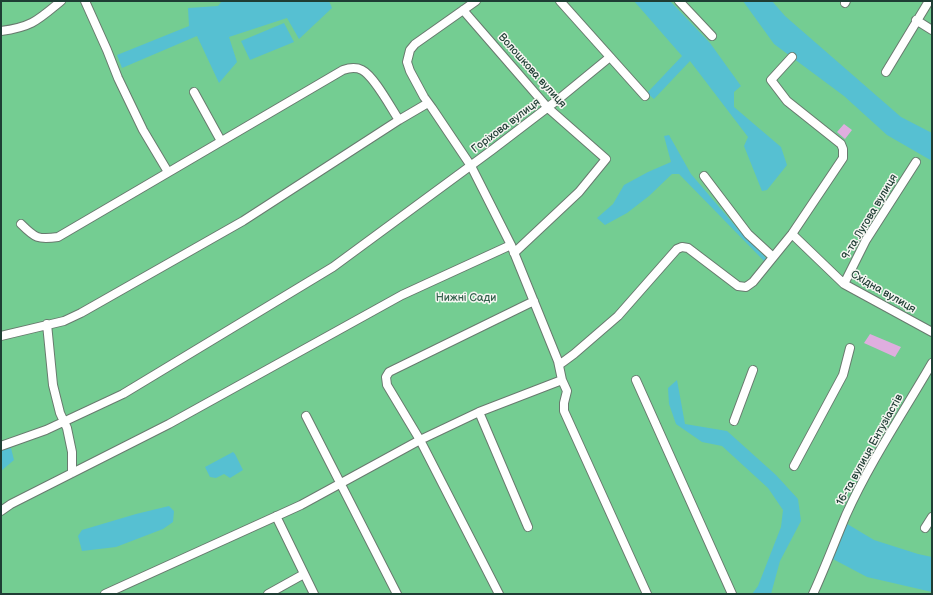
<!DOCTYPE html>
<html>
<head>
<meta charset="utf-8">
<style>
	body { margin:0 }
	#map { position:relative; width:933px; height:595px; overflow:hidden; background:#f1ecda; font-family:"Balsamiq Sans",sans-serif }
	canvas { display:block }
	.frame { position:absolute; inset:0; border:2px solid #1f3d34; pointer-events:none }
</style>
</head>
<body>
<div id="map">
<canvas width="933" height="595"></canvas>
<div class="frame"></div>
</div>
<script>
const g = document.querySelector('canvas').getContext('2d');
g.lineJoin = 'round';
function fill(path, color) { g.fillStyle = color; g.fill(path, 'evenodd'); }
function strokePath(path, color, width, dash) { g.strokeStyle = color; g.lineWidth = width; g.lineCap = dash ? 'butt' : 'round'; g.setLineDash(dash || []); g.stroke(path); }
function drawText(font, color, halo, rows, align = 'center') {
  g.font = font + ' "Balsamiq Sans",sans-serif'; g.lineWidth = 3; g.setLineDash([]); g.textBaseline = 'middle'; g.strokeStyle = halo; g.fillStyle = color; for (const [text, x, y, turn = 0] of rows) {
    g.save(); g.translate(x, y); g.rotate((+turn || 0) * Math.PI / 180); g.textAlign = isNaN(turn) ? turn : align; if (halo) g.strokeText(text, 0, 0); g.fillText(text, 0, 0); g.restore();
  }
}
fill(new Path2D(`
	M1 1H932V594H1Z`), '#74cd92');
fill(new Path2D(`
	M222 1H329L332 8 299 39 287 18 229 37 237 62 219 83 197 36 122 68 117 55 189 26 188 8 218 6Z
	M634 1H670L710 43 741 86 734 92V107L781 147 787 165 767 190 762 191 744 146 748 137 690 61 654 99 647 93 682 56Z
	M743 1H772L785 16 901 117 932 133V161L887 135 844 96 774 44Z
	M284 23 294 42 250 60 241 41Z
	M669 135 691 174 738 229 767 259 765 262 679 174H672L649 196 627 213 605 225 597 218 613 204 624 185 648 172 671 162 664 136Z
	M677 380 685 424 727 431 776 475 798 499 801 521 780 561 771 594H752L758 586 781 527 783 510 768 488 722 446 702 442 676 424 669 404 668 388Z
	M11 448 14 460 1 471V450Z
	M233 452 235 454 243 470 230 478 224 474 216 478 210 477 205 467Z
	M169 506 174 511 173 522 163 529 116 547 82 551 78 536 82 530 136 514Z
	M844 522 874 540 918 554 932 557V592L867 577 831 558Z`), '#56c0d2');
fill(new Path2D(`
	M844 124 852 130 845 139 837 132Z
	M870 334 901 347 895 357 864 343Z`), '#dfaedf');
const minor = new Path2D(`
	M85 1 107 50 118 78 143 130 168 172
	M476 1 415 44 410 50 407 62 410 71 424 97 432 108 471 166 511 245 558 361 562 380 567 391 564 403V411L647 594
	M560 1 645 96
	M679 1 712 36
	M845 3 846 1
	M463 10 548 108 606 159 579 192 514 253
	M916 20 932 30
	M1 31C32 27 38 20 61 1
	M886 72 929 1
	M194 92 221 141
	M704 176 748 234 773 257
	M21 224C35 238 38 240 58 237L343 70C349 68 356 67 362 70 374 76 391 108 399 120
	M792 234 844 284 932 332
	M844 284 866 240 916 162
	M47 324 53 385 60 413 67 428 72 452V473
	M1 336 64 321 81 313 243 221 399 120 428 103
	M559 365 574 354 618 316 677 249 682 247 688 248 738 286 746 287 753 282 792 234 843 158V149L841 144 787 101 771 80 792 57
	M636 380 732 594
	M479 412 528 527
	M306 416 397 594
	M734 421 753 370
	M1 446 46 430 123 394 333 267 492 150 560 98 610 57
	M794 466 843 375 850 348
	M1 511 11 504 169 424 402 295 511 245
	M276 516 314 594
	M925 528 932 517
	M105 594 301 505 420 440 479 412 562 380
	M268 594 304 574
	M499 594 420 440 387 385 386 377 389 372 534 301
	M813 594C825 568 835 541 846 515 870 462 903 413 932 363`);
strokePath(minor, '#687a6e', 10);
strokePath(minor, '#fff', 8);
drawText('11px', '#1f3d34', '#f6f6f2', [
	["Волошкова вулиця",532,71,48],
	["Горіхова вулиця",506,126,-37],
	["9-та Лугова вулиця",870,217,-59],
	["Східна вулиця",883,292,30],
	["16-та вулиця Ентузіастів",870,450,-61]
]);
drawText('11px', '#34614c', '#f6f6f2', [
	["Нижні Сади",466,298]
]);
</script>
</body>
</html>
